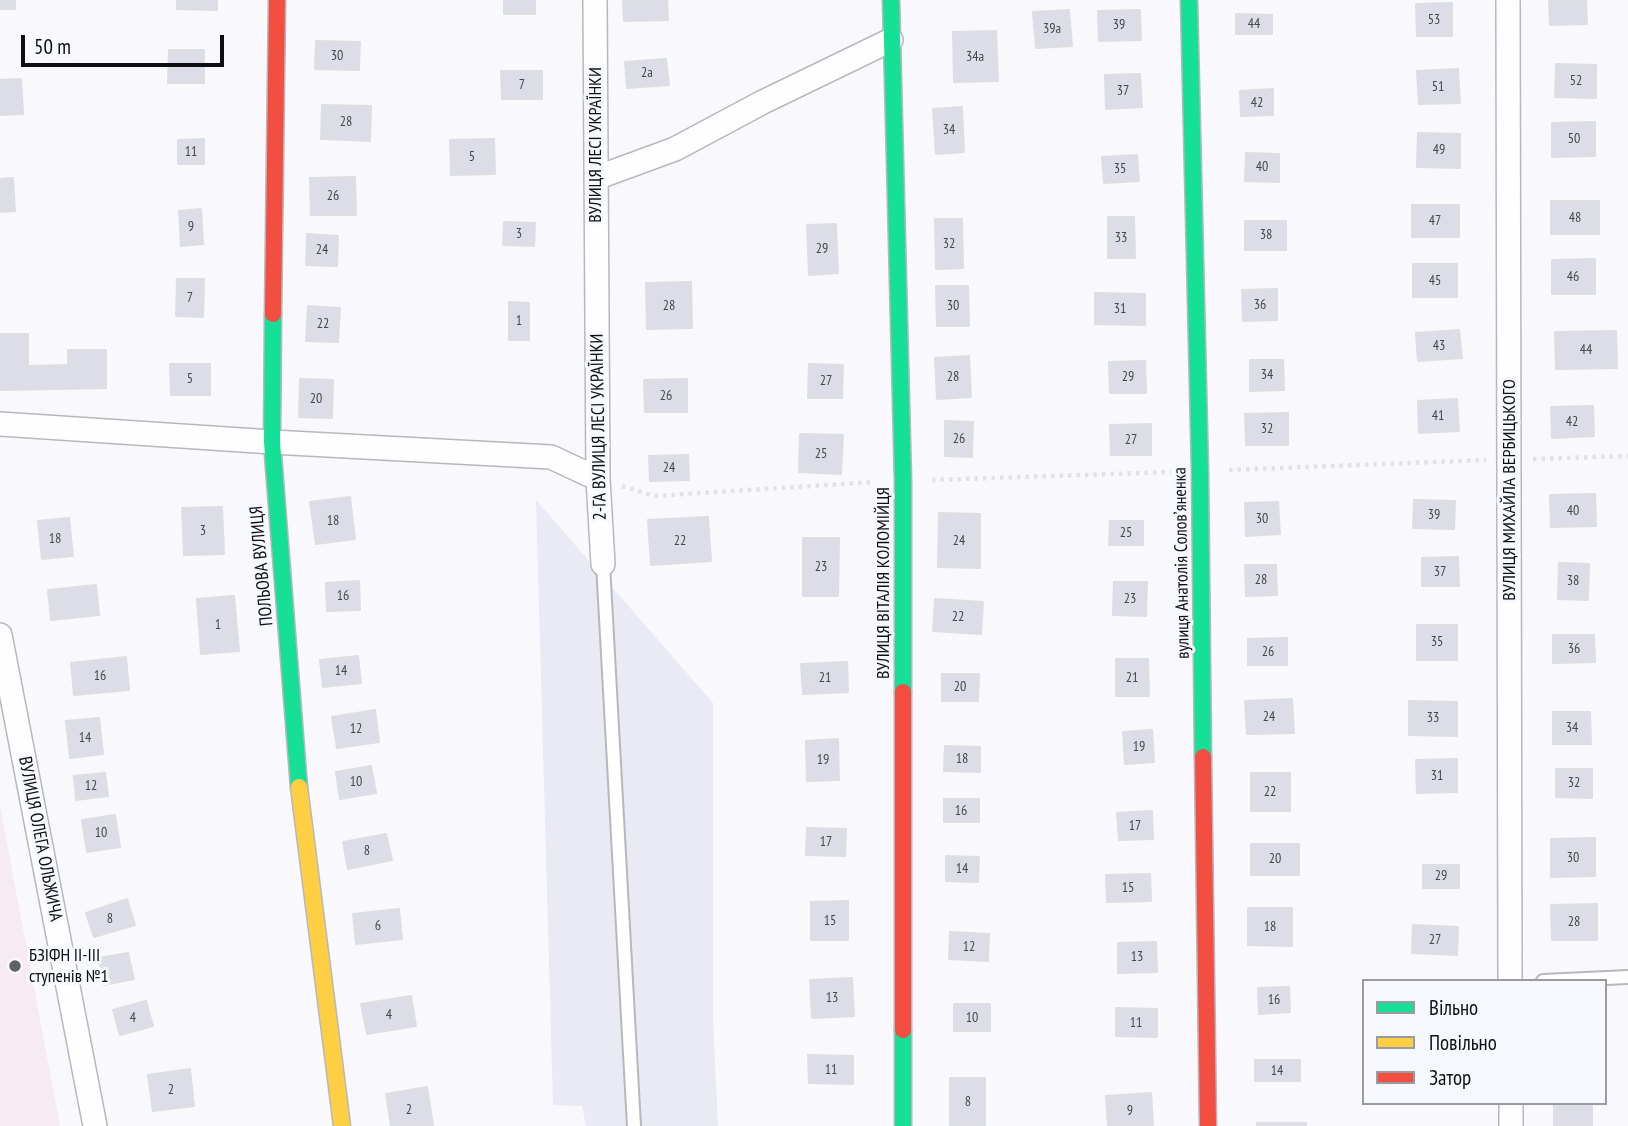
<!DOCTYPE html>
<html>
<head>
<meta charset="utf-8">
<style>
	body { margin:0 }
	#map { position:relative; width:1628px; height:1126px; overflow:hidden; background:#f8f8fd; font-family:"PT Sans Narrow",sans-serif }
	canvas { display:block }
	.legend { position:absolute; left:1362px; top:979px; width:245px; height:126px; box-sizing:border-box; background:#f7f7fe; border:2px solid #9a9a9f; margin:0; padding:9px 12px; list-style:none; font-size:21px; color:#0f0f11 }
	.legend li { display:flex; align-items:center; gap:14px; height:35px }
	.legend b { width:35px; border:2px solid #9a9a9f }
	.scale { position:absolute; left:21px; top:35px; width:203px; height:32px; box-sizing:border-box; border:4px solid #0f0f11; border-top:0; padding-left:9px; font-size:21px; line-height:24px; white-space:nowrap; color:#0f0f11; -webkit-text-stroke:5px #f7f7fe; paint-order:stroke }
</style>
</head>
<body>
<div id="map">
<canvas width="1628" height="1126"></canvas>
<ul class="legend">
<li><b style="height:9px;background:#16e098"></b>Вільно</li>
<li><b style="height:9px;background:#ffcf43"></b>Повільно</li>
<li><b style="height:9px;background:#f24e42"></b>Затор</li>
</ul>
<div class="scale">50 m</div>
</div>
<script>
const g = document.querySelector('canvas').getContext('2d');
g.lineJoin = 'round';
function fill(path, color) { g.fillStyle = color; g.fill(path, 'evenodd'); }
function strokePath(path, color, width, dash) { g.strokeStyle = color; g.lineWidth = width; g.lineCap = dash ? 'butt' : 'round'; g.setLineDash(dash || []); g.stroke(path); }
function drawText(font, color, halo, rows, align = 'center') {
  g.font = font + ' "PT Sans Narrow",sans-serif'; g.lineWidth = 6; g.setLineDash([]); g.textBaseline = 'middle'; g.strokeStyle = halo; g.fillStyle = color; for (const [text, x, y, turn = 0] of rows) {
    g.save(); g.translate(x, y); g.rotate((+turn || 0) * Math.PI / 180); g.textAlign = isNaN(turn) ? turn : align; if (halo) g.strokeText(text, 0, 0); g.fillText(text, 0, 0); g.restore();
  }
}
fill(new Path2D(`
	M536 500 713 703V1017L718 1126H586L582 1106 553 1105Z`), '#e9eaf4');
fill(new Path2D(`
	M0 806 60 1126H0Z`), '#f6ebf0');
const building = new Path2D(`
	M0 0H15V9H0Z
	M177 0H217V10L177 9Z
	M504 0H535V14H504Z
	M623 0H667L668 20 624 21Z
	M1549 0H1586L1587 24 1550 25Z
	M1452 3V36H1417L1416 4Z
	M1069 10 1072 46 1036 48 1033 12Z
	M1140 10 1141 40 1099 41 1098 11Z
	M1236 14 1272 15V34H1236Z
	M996 31 998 81 954 82 953 32Z
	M316 41 360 42 359 70 315 69Z
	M169 50H204V83H168Z
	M666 59 669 85 627 88 625 62Z
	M1556 64 1596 65V98L1555 97Z
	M1458 69 1460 103 1419 104 1417 71Z
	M501 71H542V99H502Z
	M1140 74 1142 107 1106 109 1105 75Z
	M21 79 23 114 0 115V80Z
	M1273 89V115L1241 116 1240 91Z
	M322 105 371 106 370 141 321 139Z
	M962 107 964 152 936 154 933 109Z
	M1595 122V156L1552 157V123Z
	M1418 133 1460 134V168L1417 167Z
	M204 139V164H178V140Z
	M494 139 495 174 451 175 450 140Z
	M1246 153 1279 154V182L1245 181Z
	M1137 155 1139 181 1104 183 1102 157Z
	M355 177 356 215H311L310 178Z
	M13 178 15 211 0 212V179Z
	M1551 201H1599V234H1551Z
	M1412 205H1459V237H1412Z
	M201 209 203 244 181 246 179 211Z
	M1108 217H1134L1135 258H1108Z
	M935 219H962L963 268 936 269Z
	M1245 221H1286V250H1245Z
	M504 222 535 223 534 246 503 245Z
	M836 224 838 273 809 275 807 225Z
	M307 234 338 236 337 266 306 265Z
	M1595 259V294H1552V260Z
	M1413 264H1457V297H1413Z
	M177 279H204L203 317 176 316Z
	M691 282 692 328 647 329 646 283Z
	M936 286H968L969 326H937Z
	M1277 289V320L1243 321 1242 290Z
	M1095 293 1145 294V325L1095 324Z
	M509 302 529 303V340H509Z
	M308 306 340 308 338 342 306 341Z
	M1459 330 1462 358 1418 361 1416 333Z
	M1616 331 1617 368 1556 369 1555 332Z
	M0 334H28V366L68 365V350H106V388L0 390Z
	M969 356 971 397 937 399 935 358Z
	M1250 360H1283L1284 390 1250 391Z
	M1145 361 1146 393H1110L1109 362Z
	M170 364H210V395H171Z
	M809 364 843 365 842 398H808Z
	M300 379 333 380 332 418 299 417Z
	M687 379V412H645L644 380Z
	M1457 399 1459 431 1419 433 1418 401Z
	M1593 406 1594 436 1552 438 1551 407Z
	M1288 413V445H1246L1245 414Z
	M945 421 973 422 972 457 945 456Z
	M1151 424V455H1111L1110 425Z
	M800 434 843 435 841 474 799 472Z
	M688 455 689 480 650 481 649 456Z
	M1595 494 1596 526 1551 527 1550 495Z
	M350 497 355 539 316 544 310 502Z
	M1414 500 1455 501 1454 529 1413 528Z
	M1278 502 1280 534 1246 536 1245 503Z
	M222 507 224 554 184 555 182 508Z
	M939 513 980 514V568L938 567Z
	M708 517 711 561 651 565 648 520Z
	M69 518 73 556 42 559 38 521Z
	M1110 521H1143V545H1109Z
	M803 538H839L838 596H803Z
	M1458 557 1459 586H1422V558Z
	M1559 563 1589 564 1588 600 1558 599Z
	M1245 565H1276L1277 595 1246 596Z
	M359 581 360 610 327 611 326 583Z
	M1114 582H1147L1146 616 1113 615Z
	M96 585 99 615 51 620 48 590Z
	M234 596 239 651 201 654 197 599Z
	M935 599 983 602 981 634 933 631Z
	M1417 625H1457V660H1417Z
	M1553 635H1594L1595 662 1553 663Z
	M1287 638V665H1248V639Z
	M358 656 361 683 323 687 320 660Z
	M126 657 129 690 74 695 71 663Z
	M1116 659H1148L1149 696H1116Z
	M847 662 848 692 803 694 801 664Z
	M942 674H979L978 701H942Z
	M1292 699 1294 733 1247 734 1245 701Z
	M1409 701 1457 702V736L1409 735Z
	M375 710 379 742 337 748 332 717Z
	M1553 712H1590L1591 744H1553Z
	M99 718 103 754 70 758 66 721Z
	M1152 730 1154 762 1125 764 1123 732Z
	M838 739 839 780 807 781 806 741Z
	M945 746 980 747V772L944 771Z
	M1457 759V792L1417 793 1416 760Z
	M371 766 376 793 340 799 336 772Z
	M1556 769H1592V798L1556 797Z
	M105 773 108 796 76 800 74 776Z
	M1251 773H1290V811H1251Z
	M944 799H979V822H944Z
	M1152 811 1153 839 1119 840 1117 813Z
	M115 815 120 847 87 852 82 820Z
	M807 828 846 829 845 856 806 855Z
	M386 834 392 860 348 869 343 842Z
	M1595 838V876L1551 877V839Z
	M1251 844H1299V875H1251Z
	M946 856 979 857 978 882 946 881Z
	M1423 865H1459V888H1423Z
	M1150 874 1151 901 1107 902 1106 875Z
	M127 899 135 925 94 937 86 913Z
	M848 901V940H811V902Z
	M1597 904V940H1552L1551 905Z
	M1248 908H1292V946L1248 945Z
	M399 909 402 939 356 944 353 914Z
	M1413 925 1458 927 1457 955 1412 953Z
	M950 932 989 934 988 961 949 959Z
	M1156 942 1157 972 1118 973V943Z
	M128 953 134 979 104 985 99 958Z
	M852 978 854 1016 812 1018 810 980Z
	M1289 987 1290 1012 1259 1014 1258 988Z
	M411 996 416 1026 367 1034 361 1004Z
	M146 1001 153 1026 120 1035 113 1010Z
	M954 1004H990V1031H954Z
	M1116 1008 1157 1009V1037L1116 1036Z
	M808 1055 853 1056V1084L809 1083Z
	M1255 1060H1300V1081H1255Z
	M190 1069 194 1106 153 1111 148 1075Z
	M950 1078H985V1126H950Z
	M427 1087 433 1126H391L386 1094Z
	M1151 1093 1153 1126H1108L1106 1096Z
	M1554 1103H1592V1126L1554 1125Z
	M1257 1123H1306V1126H1257Z`);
fill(building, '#dcdde6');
strokePath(building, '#dedee2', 2);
const lane = new Path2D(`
	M603 564 634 1126
	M1543 981 1628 977`);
const street = new Path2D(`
	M595 0 598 479 603 564
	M1508 0 1510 981
	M596 178 675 149 763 102 891 40
	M0 424 272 442 551 457 598 479
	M0 635 95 1126
	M1511 1103V1126`);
const fast = new Path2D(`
	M891 0 903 481V692
	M1189 0 1200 472 1203 757
	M273 314 272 442 299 787
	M903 1030V1126`);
const slow = new Path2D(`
	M299 787 342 1126`);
const jam = new Path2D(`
	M273 314 277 0
	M903 692V1030
	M1203 757 1208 1126`);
strokePath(lane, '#b8b8bc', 16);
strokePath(street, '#b8b8bc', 26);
strokePath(fast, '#b8b8bc', 19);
strokePath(slow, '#b8b8bc', 19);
strokePath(jam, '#b8b8bc', 19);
strokePath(new Path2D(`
	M1533 459 1628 456
	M1229 470 1486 460
	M932 480 1171 472
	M622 486 654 496 874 482`), '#e2e2e3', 4.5, [3.5, 5]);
strokePath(lane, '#fefeff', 12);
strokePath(street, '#fefeff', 23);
strokePath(fast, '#16e098', 16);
strokePath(slow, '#ffcf43', 16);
strokePath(jam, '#f24e42', 16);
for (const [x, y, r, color] of [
	[15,966,7,"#616164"]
]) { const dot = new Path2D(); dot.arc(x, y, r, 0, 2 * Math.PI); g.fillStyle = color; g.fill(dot); strokePath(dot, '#f7f7fe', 2.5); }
drawText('14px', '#47474b', null, [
	["53",1434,20],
	["44",1254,24],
	["39",1119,25],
	["39а",1052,29],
	["30",337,56],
	["34а",975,57],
	["2а",647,73],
	["52",1576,81],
	["7",522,85],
	["51",1438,87],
	["37",1123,91],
	["42",1257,103],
	["28",346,122],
	["34",949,130],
	["50",1574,139],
	["49",1439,150],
	["11",191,152],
	["5",472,157],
	["40",1262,167],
	["35",1120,169],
	["26",333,196],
	["48",1575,218],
	["47",1435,221],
	["9",191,227],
	["3",519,234],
	["38",1266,235],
	["33",1121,238],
	["32",949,244],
	["29",822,249],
	["24",322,250],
	["46",1573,277],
	["45",1435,281],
	["7",190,298],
	["36",1260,305],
	["28",669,306],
	["30",953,306],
	["31",1120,309],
	["1",519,321],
	["22",323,324],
	["43",1439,346],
	["44",1586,350],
	["34",1267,375],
	["28",953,377],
	["29",1128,377],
	["5",190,379],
	["27",826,381],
	["26",666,396],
	["20",316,399],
	["41",1438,416],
	["42",1572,422],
	["32",1267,429],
	["26",959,439],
	["27",1131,440],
	["25",821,454],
	["24",669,468],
	["40",1573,511],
	["39",1434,515],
	["30",1262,519],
	["18",333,521],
	["3",203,531],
	["25",1126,533],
	["18",55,539],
	["22",680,541],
	["24",959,541],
	["23",821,567],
	["37",1440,572],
	["28",1261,580],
	["38",1573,581],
	["16",343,596],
	["23",1130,599],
	["22",958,617],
	["1",218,625],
	["35",1437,642],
	["36",1574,649],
	["26",1268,652],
	["14",341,671],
	["16",100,676],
	["21",825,678],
	["21",1132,678],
	["20",960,687],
	["24",1269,717],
	["33",1433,718],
	["34",1572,728],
	["12",356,729],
	["14",85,738],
	["19",1139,747],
	["18",962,759],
	["19",823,760],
	["31",1437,776],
	["10",356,782],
	["32",1574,783],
	["12",91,786],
	["22",1270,792],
	["16",961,811],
	["17",1135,826],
	["10",101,833],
	["17",826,842],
	["8",367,851],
	["30",1573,858],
	["20",1275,859],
	["14",962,869],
	["29",1441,876],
	["15",1128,888],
	["8",110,919],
	["15",830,921],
	["28",1574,922],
	["6",378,926],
	["18",1270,927],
	["27",1435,940],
	["12",969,947],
	["13",1137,957],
	["13",832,998],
	["16",1274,1000],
	["4",389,1015],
	["4",133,1018],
	["10",972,1018],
	["11",1136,1023],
	["11",831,1070],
	["14",1277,1071],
	["2",171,1090],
	["8",968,1102],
	["2",409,1110],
	["9",1130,1111]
]);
drawText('18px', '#0f0f11', '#f7f7fe', [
	["ВУЛИЦЯ ЛЕСІ УКРАЇНКИ",596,145,-90],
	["2-ГА ВУЛИЦЯ ЛЕСІ УКРАЇНКИ",599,427,-91],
	["ВУЛИЦЯ МИХАЙЛА ВЕРБИЦЬКОГО",1510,490,-90],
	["вулиця Анатолія Соловʼяненка",1182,563,-91],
	["ПОЛЬОВА ВУЛИЦЯ",262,566,-95],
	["ВУЛИЦЯ ВІТАЛІЯ КОЛОМІЙЦЯ",884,583,-90],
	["ВУЛИЦЯ ОЛЕГА ОЛЬЖИЧА",40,839,79]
]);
drawText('18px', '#0f0f11', '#f7f7fe', [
	["БЗІФН ІІ-ІІІ",29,956],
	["ступенів №1",29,977]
], 'left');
</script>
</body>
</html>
